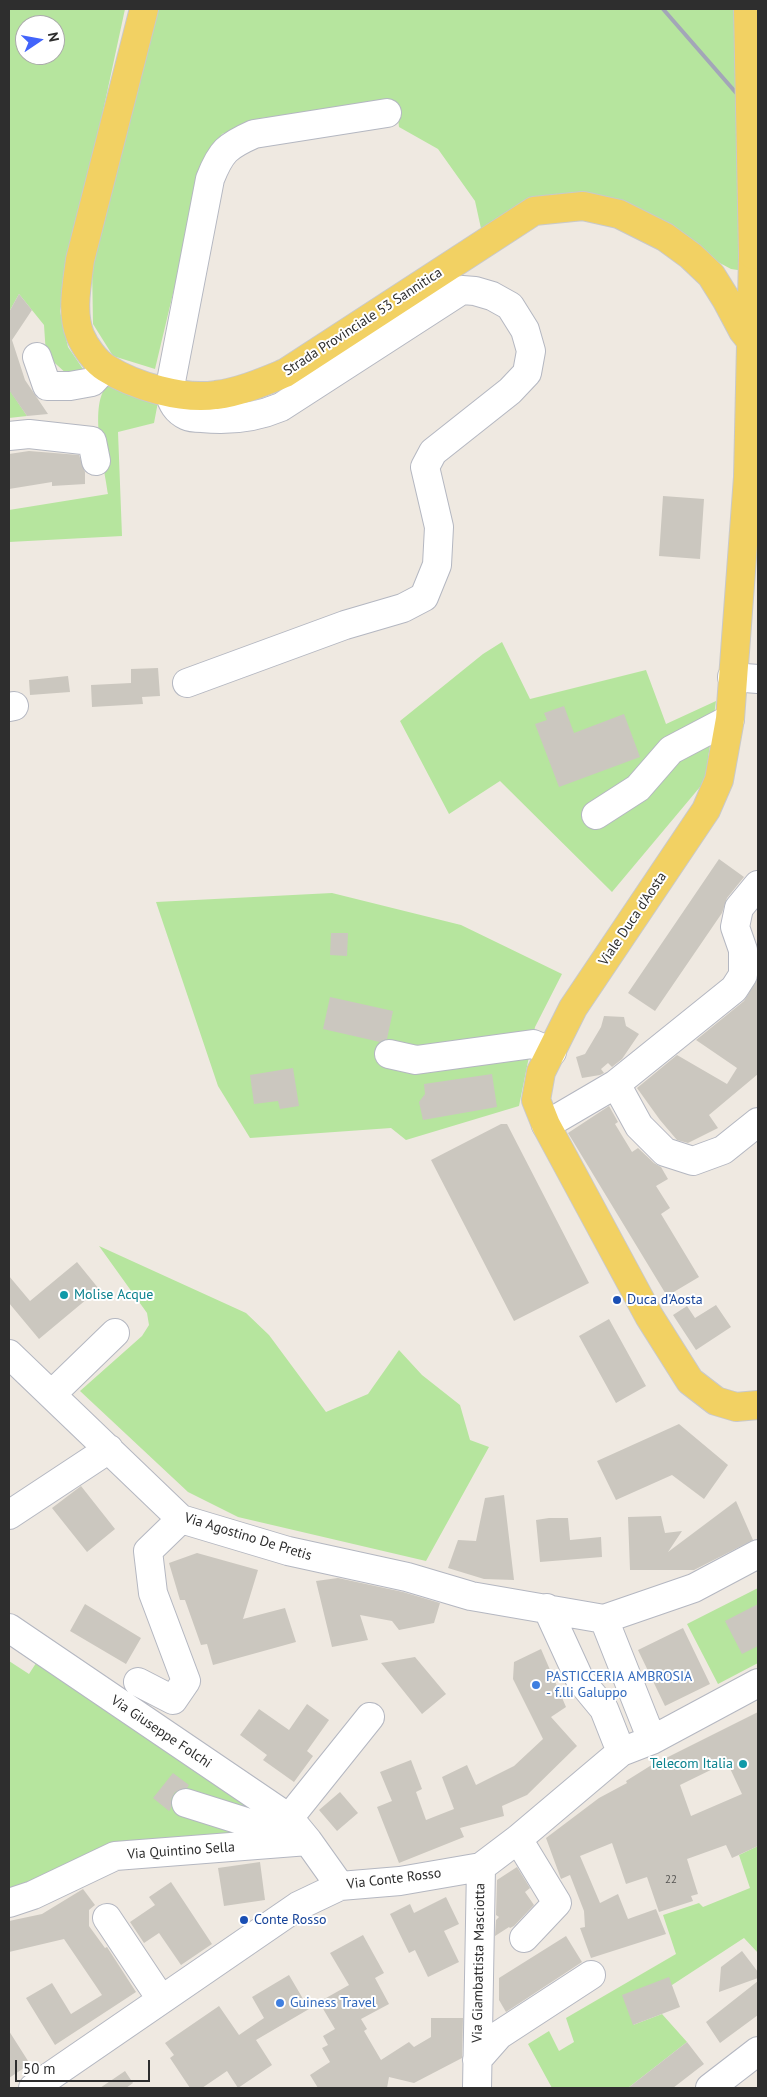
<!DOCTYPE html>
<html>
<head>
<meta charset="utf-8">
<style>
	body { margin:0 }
	#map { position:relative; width:767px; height:2097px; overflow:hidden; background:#efe9e1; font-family:"PT Sans",sans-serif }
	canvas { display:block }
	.frame { position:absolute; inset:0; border:10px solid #2e2e2e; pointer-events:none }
	.north { position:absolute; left:15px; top:15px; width:50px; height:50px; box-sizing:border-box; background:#fff; border:1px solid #ababab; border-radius:50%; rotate:78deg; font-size:14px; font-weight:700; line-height:20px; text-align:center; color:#2e2e2e }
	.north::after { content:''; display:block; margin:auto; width:18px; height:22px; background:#4264fb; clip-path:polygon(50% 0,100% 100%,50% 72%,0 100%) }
	.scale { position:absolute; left:15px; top:2060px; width:135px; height:22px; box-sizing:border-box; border:2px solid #2e2e2e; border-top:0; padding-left:6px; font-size:15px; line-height:18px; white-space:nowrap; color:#2e2e2e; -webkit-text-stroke:4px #fff; paint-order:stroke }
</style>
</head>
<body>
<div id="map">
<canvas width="767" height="2097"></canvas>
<div class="frame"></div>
<div class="north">N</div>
<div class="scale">50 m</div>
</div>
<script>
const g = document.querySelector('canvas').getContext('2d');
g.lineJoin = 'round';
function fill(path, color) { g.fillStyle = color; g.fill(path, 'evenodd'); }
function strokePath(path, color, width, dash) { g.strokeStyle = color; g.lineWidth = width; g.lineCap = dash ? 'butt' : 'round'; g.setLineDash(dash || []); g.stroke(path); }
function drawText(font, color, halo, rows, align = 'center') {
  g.font = font + ' "PT Sans",sans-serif'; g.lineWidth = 4; g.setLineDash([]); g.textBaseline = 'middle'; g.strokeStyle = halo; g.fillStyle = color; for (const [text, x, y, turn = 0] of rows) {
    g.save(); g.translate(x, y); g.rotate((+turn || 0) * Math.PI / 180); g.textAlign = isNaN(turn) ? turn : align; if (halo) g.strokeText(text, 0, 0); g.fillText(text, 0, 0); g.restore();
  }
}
fill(new Path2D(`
	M9 9H125L60 311 68 347 83 369 68 375 46 355 44 325 19 294 9 312ZM25 25H55V55H25Z
	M158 9H758V273L731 269 701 253 618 200 482 233 475 201 438 149 399 127 396 103 262 118 222 134 204 163 155 369 113 356 93 324 92 265Z
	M109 384 158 402 154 423 118 432 122 536 9 542V510L108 494C105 468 87 402 109 384Z
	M9 389 27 416 9 418Z
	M502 642 530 699 646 670 666 724 716 701 705 781 612 892 500 781 449 814 400 721 483 654Z
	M332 893 461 925 562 974 535 1027 519 1106 406 1140 391 1128 250 1138 218 1086 156 902Z
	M99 1246 246 1313 269 1335 326 1412 368 1394 399 1350 422 1375 460 1405 470 1440 489 1447 426 1561 238 1517 188 1492 80 1391 142 1336 149 1325 147 1313Z
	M758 1588V1663L718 1684 687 1624Z
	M40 1657 278 1824 265 1837 117 1848 9 1895V1661L29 1674Z
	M758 1846V1953L744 1938 672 1985 633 2025 662 2014 687 2042 628 2088H552L528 2044 549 2031 559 2051 574 2042 566 2018 676 1954 663 1915 699 1903 703 1907 750 1888 739 1855Z`), '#b6e59e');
fill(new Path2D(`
	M19 294 32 310 12 340 25 380 48 414 27 416 9 390V312Z
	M29 451 79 455 85 472V484L52 486V482L9 489V454Z
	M663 496 704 499 700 559 659 556Z
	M158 668 160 696 142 697 143 704 92 707 91 685 131 683V669Z
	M68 676 70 692 30 695 29 680Z
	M564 706 574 733 624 714 640 757 559 787 535 724 547 720 544 713Z
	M719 859 744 877 727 898 722 913 655 1011 628 993Z
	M331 933H348L347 956 330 955Z
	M758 978V1074L709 1115 718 1128 688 1143 677 1140 660 1120 637 1088 677 1055 727 1084 737 1068 696 1040 744 1001Z
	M330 997 393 1011 387 1039 380 1042 323 1029Z
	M604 1016 624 1017 626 1026 639 1034 622 1059 612 1067 608 1063 601 1069 604 1073 600 1075 582 1078 576 1057 585 1054 601 1027Z
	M293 1068 299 1106 280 1109 278 1101 254 1104 250 1075Z
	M492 1074 497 1107 423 1120 419 1102 425 1094 424 1084Z
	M609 1106 618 1122 615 1124 632 1152 638 1148 654 1163 661 1167 668 1179 656 1186 670 1208 661 1214 699 1277 667 1296 568 1133Z
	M501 1124H507L589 1283 514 1321 431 1160Z
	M77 1262 99 1289 39 1339 9 1303V1276L30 1301Z
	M716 1305 731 1327 696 1350 673 1315 687 1306 695 1318Z
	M609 1319 646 1386 616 1403 579 1336Z
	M679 1424 728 1465 704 1499 672 1475 616 1500 597 1461Z
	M81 1486 115 1529 87 1552 52 1508Z
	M504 1495 514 1580 484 1579 448 1568 458 1540 476 1541 485 1498Z
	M736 1501 753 1540 694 1570H630L628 1517 661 1516 665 1533 682 1531 668 1552Z
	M549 1518H568L570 1540 601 1537 602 1557 540 1562 536 1520Z
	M197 1553 258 1570 243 1619 285 1608 296 1642 213 1665 207 1644 201 1645 185 1600H180L169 1563Z
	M338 1578 403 1592 440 1603 434 1623 399 1630 392 1621 360 1615 368 1640 332 1647 316 1581Z
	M85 1604 141 1638 126 1664 70 1631Z
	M758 1604V1646L742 1654 725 1621Z
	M683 1628 710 1684 665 1706 638 1650Z
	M541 1649 566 1707 551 1717 577 1746 527 1795 502 1806 504 1816 460 1828 464 1837 399 1863 377 1807 392 1801 380 1772 411 1760 422 1789 416 1792 426 1820 454 1809 442 1777 467 1765 476 1785 514 1766 543 1739 513 1679 514 1662Z
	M415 1657 446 1694 422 1714 381 1663Z
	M307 1704 329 1720 307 1751 313 1756 294 1782 263 1760 267 1755 240 1735 259 1709 289 1730Z
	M758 1712V1846L732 1858 726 1845 687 1859 698 1894 691 1896 693 1901 659 1912 647 1877 626 1884 612 1843 580 1856 600 1903 618 1894 628 1919 656 1909 666 1934 591 1958 580 1928 585 1927 584 1911 570 1875 561 1879 546 1838 599 1798 627 1783 626 1781 650 1766ZM727 1762 742 1794 691 1816 680 1785Z
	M173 1773 189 1785 187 1788 175 1792 171 1799V1808L169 1811 153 1798Z
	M340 1792 358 1813 337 1831 319 1810Z
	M260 1862 265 1900 224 1906 218 1868Z
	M517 1867 530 1888 525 1892 534 1905 514 1926 510 1928 509 1927 495 1936 496 1920 499 1917 496 1915 497 1880Z
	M171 1882 212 1944 181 1965 159 1933 144 1943 130 1922 155 1905 149 1897Z
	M83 1889 95 1905 89 1910V1926L105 1948 107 1947 136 1992 55 2045 26 1998 52 1983 71 2014 102 1995 64 1939 9 1952V1921L42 1914Z
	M446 1897 459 1924 444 1931 459 1962 428 1977 415 1950 409 1953 390 1914 410 1904 414 1913Z
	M363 1935 384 1973 375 1978 389 2004 361 2019 367 2029 364 2031 381 2060 409 2042 414 2047 431 2037V2018H463L462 2058 414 2083 389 2077 387 2088H318L310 2075 330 2062 322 2048 328 2045 323 2036 335 2029 319 2002 349 1985 330 1953Z
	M566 1936 582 1962 506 2012 499 2000V1978Z
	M742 1951 758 1972V1978L719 1992 721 1967Z
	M289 1975 309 2009 256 2040 272 2065 238 2088 227 2071 202 2088H190L170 2058 174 2055 165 2043 219 2006 239 2035 264 2018 252 1997Z
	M669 1977 680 2007 633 2025 622 1995Z
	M758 1981V2015L720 2043 706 2022Z
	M9 2031 30 2064 9 2078Z
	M687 2042 704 2064 673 2088H628Z
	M125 2071 133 2083 126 2088H100Z`), '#cbc7bf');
const minor = new Path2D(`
	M37 357 47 386H70L92 382 105 368
	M9 436 29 434 92 441 96 461
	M732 677 758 679
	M187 683 345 625 403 608 424 597 437 565 439 527 425 467 433 452 510 391 527 373 531 351 525 330 510 306 492 296 475 291 462 290 281 407C255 418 230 421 202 418 197 418 191 418 187 416 176 411 172 403 169 392L210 179C221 151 227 146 254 134L387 113
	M9 707 14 706
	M596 815 638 788 671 750 730 719
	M389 1054 416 1060 533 1044 552 1052
	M616 1084 639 1126 665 1152 693 1161 723 1150 758 1122
	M546 1125 616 1084 734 989 743 975V950L735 927 739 908 758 885
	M9 1354 181 1519 288 1551 407 1577 471 1596 604 1619 694 1588 758 1554
	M52 1394 115 1333
	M9 1515 109 1449
	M547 1608 580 1680 604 1709 621 1752
	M604 1619 652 1740
	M9 1628 289 1818 308 1841
	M138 1682 173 1700 186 1681 153 1593 148 1551 181 1519
	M186 1803 294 1837
	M289 1818 370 1717
	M518 1839 557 1903 524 1938
	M9 1903 33 1895 115 1856 308 1841 340 1886
	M107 1918 161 1999
	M477 2060 499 2035 591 1975
	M33 2088 298 1906 340 1886 400 1881 481 1867 518 1839 621 1752 652 1740 758 1683
	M477 2088 481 1867
	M710 2088 758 2051`);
const major = new Path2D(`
	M144 9 80 260C77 284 71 312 80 335 85 347 96 362 106 368 134 386 183 400 216 395 240 392 263 382 285 373L534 211 583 206 619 214 665 237 691 256 711 275 726 299 743 331 751 341
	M753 255 748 477 730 719 719 780 706 810 573 1008 541 1072 536 1100 546 1125 649 1316 690 1381 716 1401 736 1407 758 1405`);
strokePath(minor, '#b4b7c1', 30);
strokePath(major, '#c9c9c9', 30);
strokePath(minor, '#fff', 28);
strokePath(major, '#f2d163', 28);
strokePath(new Path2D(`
	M663 9 758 118`), '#a3a6b8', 4);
const majorBridge = new Path2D(`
	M748 9 753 255`);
strokePath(majorBridge, '#c9c9c9', 30, []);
strokePath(majorBridge, '#f2d163', 28);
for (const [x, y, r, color] of [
	[64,1295,5,"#0f9aa8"],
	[617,1300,5,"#1a4fb4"],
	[536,1685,5,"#3f7fe0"],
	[743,1764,5,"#0f9aa8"],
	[244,1920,5,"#1a4fb4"],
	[280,2003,5,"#3f7fe0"]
]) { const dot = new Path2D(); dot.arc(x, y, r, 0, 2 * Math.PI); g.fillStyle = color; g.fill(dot); strokePath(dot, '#fff', 2); }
drawText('11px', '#555452', null, [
	["22",671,1880]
]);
drawText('14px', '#2e2e2e', '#fff', [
	["Strada Provinciale 53 Sannitica",363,322,-33],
	["Viale Duca d'Aosta",633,919,-56],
	["Via Agostino De Pretis",248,1537,17],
	["Via Giuseppe Folchi",161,1732,34],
	["Via Quintino Sella",181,1851,-4],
	["Via Conte Rosso",394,1879,-7],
	["Via Giambattista Masciotta",479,1963,-89]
]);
drawText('14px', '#0d838f', '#fff', [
	["Molise Acque",74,1295],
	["Telecom Italia",733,1764,"right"]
], 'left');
drawText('14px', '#164399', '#fff', [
	["Duca d'Aosta",627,1300],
	["Conte Rosso",254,1920]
], 'left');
drawText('14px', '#366cbe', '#fff', [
	["PASTICCERIA AMBROSIA",546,1677],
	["- f.lli Galuppo",546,1693],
	["Guiness Travel",290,2003]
], 'left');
</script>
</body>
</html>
